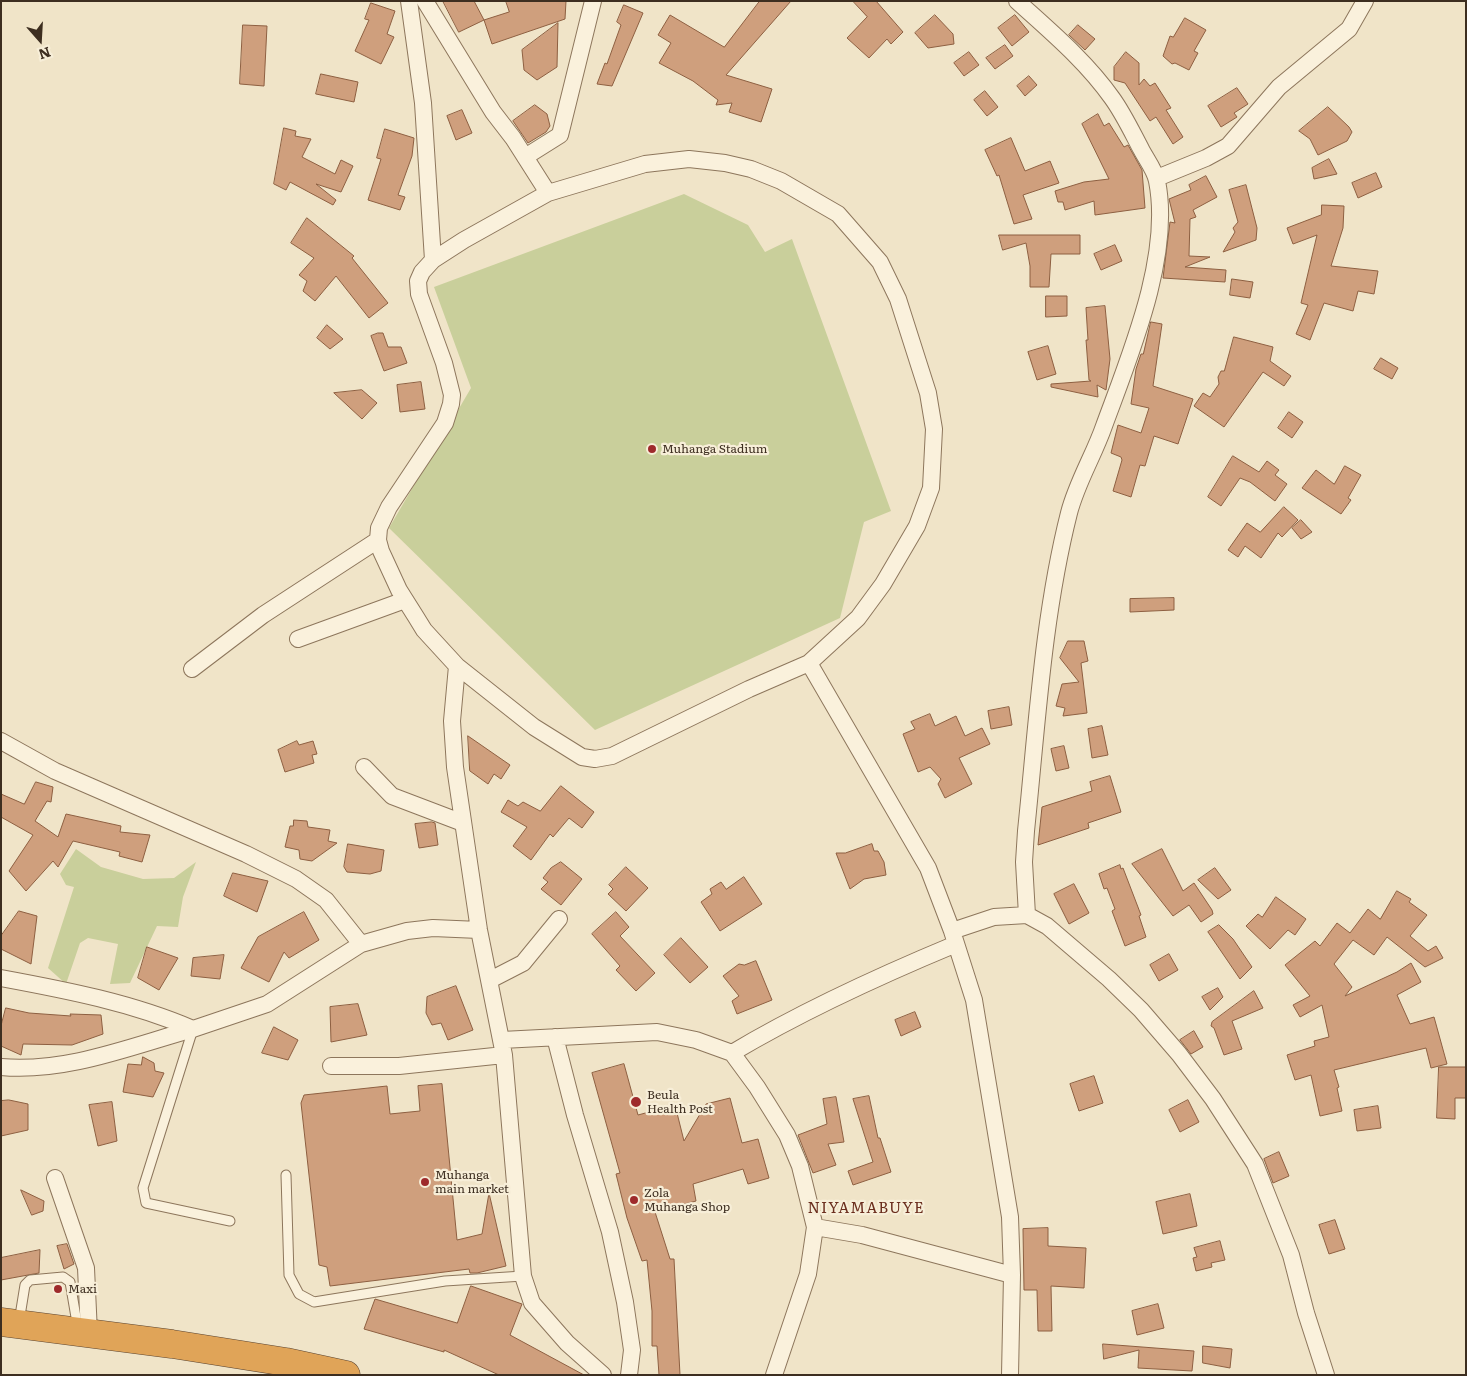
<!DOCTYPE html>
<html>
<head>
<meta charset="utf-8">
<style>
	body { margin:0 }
	#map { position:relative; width:1467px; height:1376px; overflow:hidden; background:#f0e4c8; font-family:Literata,serif }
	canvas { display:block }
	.frame { position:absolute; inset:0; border:2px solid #3d2e20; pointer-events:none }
	.north { position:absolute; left:15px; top:15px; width:50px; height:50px; -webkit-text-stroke:4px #f7eed8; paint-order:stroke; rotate:161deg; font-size:14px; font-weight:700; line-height:20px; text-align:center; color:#3d2e20 }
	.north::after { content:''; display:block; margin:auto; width:18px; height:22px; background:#3d2e20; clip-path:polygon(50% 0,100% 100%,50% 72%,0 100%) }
</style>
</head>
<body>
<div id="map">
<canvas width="1467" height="1376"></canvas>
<div class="frame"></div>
<div class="north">N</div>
</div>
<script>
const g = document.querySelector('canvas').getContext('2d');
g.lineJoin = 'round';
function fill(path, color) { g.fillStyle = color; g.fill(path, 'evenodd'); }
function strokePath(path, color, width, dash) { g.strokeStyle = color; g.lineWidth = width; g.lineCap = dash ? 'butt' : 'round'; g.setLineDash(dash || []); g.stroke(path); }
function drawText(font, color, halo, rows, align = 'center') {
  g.font = font + ' Literata,serif'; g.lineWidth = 4.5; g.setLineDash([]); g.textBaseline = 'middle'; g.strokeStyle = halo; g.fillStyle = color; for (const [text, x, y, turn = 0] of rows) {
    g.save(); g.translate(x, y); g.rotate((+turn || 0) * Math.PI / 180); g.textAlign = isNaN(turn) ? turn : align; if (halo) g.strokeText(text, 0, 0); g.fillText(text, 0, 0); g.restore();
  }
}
fill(new Path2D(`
	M684 194 748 225 765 252 792 239 891 511 864 522 840 618 595 730 389 528 471 388 434 287Z
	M76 849 101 867 143 879 174 878 196 862 183 897 178 927 157 926 130 983 110 984 118 944 88 938 80 943 66 984 48 968 74 887 66 885 60 874Z`), '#c9cf9b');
const building = new Path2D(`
	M443 1H474L484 20 459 32Z
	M506 1H566L565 19 492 44 484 20 509 12Z
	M760 1H791L726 75 772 89 761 122 729 112 732 103 716 105 718 100 693 81 659 63 671 43 658 35 670 15 724 47Z
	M853 1H876L903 32 891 44 887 39 869 58 847 38 867 17Z
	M371 3 395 11 387 34 394 37 381 64 355 51 369 20 365 19Z
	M624 5 643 13 612 86 597 84 605 63 607 64 621 25 617 22Z
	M935 15 953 34 954 44 928 48 915 33Z
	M1015 15 1029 32 1012 46 998 28Z
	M1185 18 1206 30 1194 51 1198 53 1189 70 1175 63 1172 64 1163 56 1170 36 1173 37Z
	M558 23 557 67 537 80 524 70 522 50Z
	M243 25 267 26 264 86 240 84Z
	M1078 25 1095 39 1085 50 1069 35Z
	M1005 45 1013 56 995 69 986 58Z
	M969 52 979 65 964 76 954 63Z
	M1126 52 1139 63V85L1144 79 1150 86 1155 83 1171 108 1166 110 1183 137 1173 144 1156 117 1150 121 1125 83 1114 80V67Z
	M321 74 358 82 354 102 316 94Z
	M1029 76 1037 85 1025 96 1017 86Z
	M1237 88 1248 104 1234 113 1237 117 1221 127 1208 106Z
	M985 91 998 107 987 116 974 100Z
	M535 105 547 114 550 126 546 132 528 143 513 121Z
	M1328 107 1349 127 1352 132 1347 141 1318 155 1310 139 1299 131Z
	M462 110 472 133 456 140 447 116Z
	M1098 114 1104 126 1109 123 1124 147 1128 145 1142 170 1145 208 1095 215 1094 201 1065 210 1063 202H1058L1055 191 1084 182 1109 179 1082 124Z
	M284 128 296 131 295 136 311 139 302 157 335 174 341 160 353 166 341 192 316 184 336 200 333 205 290 182 286 190 274 184Z
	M385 129 414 138 412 156 398 195 405 197 400 210 368 200 381 159 377 158Z
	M1011 138 1025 171 1050 161 1059 183 1023 195 1032 219 1014 224 999 175 997 176 985 150Z
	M1329 159 1337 174 1314 179 1312 168Z
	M1376 173 1382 187 1358 198 1352 183Z
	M1206 176 1217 197 1193 210 1196 217 1190 219 1189 256 1210 257 1185 267 1226 270 1225 282 1163 278 1170 222 1175 223 1169 199 1191 190 1189 185Z
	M1246 185 1257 228 1256 240 1223 252 1235 232 1233 228 1238 222 1229 190Z
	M1322 205 1344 206 1343 228 1331 266 1378 271 1374 294 1358 291 1353 311 1324 303 1310 340 1296 334 1308 305 1301 303 1317 235 1293 244 1287 228 1321 215Z
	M307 218 354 256 352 258 388 303 369 318 336 276 315 301 303 291 307 281 299 275 314 258 291 243Z
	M999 235H1080V254H1051L1049 287H1030V266L1026 243 1003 250Z
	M1115 245 1122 261 1101 270 1094 254Z
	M1232 279 1253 282 1250 298 1230 295Z
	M1046 296H1067V316L1046 317Z
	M1105 306 1110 359 1106 390 1097 385 1098 397 1051 387V384L1091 381 1089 380 1086 340H1088L1086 308Z
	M1151 322 1162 324 1153 386 1193 399 1178 444 1154 436 1145 466 1140 465 1131 497 1113 491 1122 460 1121 457 1111 453 1118 425 1141 433 1149 408 1131 404 1136 369 1141 354H1143Z
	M327 325 343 339 330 349 317 338Z
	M378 333H383L388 347H401L407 363 384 371 371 336Z
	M1234 337 1273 347 1270 361 1291 376 1284 386 1263 372 1224 427 1194 406 1203 393 1210 397 1219 384 1218 377 1221 371H1224Z
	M1048 346 1056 374 1037 380 1028 352Z
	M1381 358 1398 368 1392 379 1374 369Z
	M421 382 425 409 400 412 397 385Z
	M362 390 377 403 362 419 334 393Z
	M1289 412 1303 422 1292 438 1278 428Z
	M1233 456 1259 472 1267 461 1279 470 1275 475 1287 484 1275 501 1250 482 1240 478 1221 506 1208 497Z
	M1345 466 1361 475 1348 498 1351 500 1341 514 1302 488 1316 470 1334 484Z
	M1284 507 1298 520 1282 537 1278 533 1261 558 1245 546 1238 557 1228 550 1247 523 1260 532Z
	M1301 520 1312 532 1301 539 1292 528Z
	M1174 598V610L1130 612V599Z
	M1068 641H1084L1088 661 1081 663 1087 713 1063 716 1065 708 1056 706 1062 684 1079 682 1060 658Z
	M1009 707 1012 725 991 729 988 711Z
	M930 714 935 726 956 716 965 736 982 728 990 744 959 758 972 784 945 798 938 784 941 779 930 767 918 772 903 734 915 729 911 722Z
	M1102 726 1108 755 1092 758 1088 729Z
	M468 736 510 765 501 779 494 774 488 784 470 771Z
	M297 741 299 745 313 741 317 754 312 755 314 763 285 772 278 750Z
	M1064 746 1069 768 1056 771 1051 749Z
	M1110 776 1121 812 1088 823 1089 828 1038 845 1042 807 1092 791 1090 782Z
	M36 782 53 787 51 802 47 801 35 821 58 837 66 814 121 826 120 832 150 835 142 862 119 856 120 852 73 841 58 867 53 861 26 891 9 871 33 835 1 817V794L24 804Z
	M561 786 594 812 582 828 569 818 553 837 550 834 531 860 513 846 527 827 501 812 508 800 518 806 523 802 540 811Z
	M294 820 307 821 308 827 330 830 328 841 337 843 312 861 300 859 299 850 285 847 290 826H293Z
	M432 822 435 823 438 845 419 848 415 824Z
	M348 844 384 850 381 871 370 874 347 872 344 867Z
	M872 844 874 851H878L884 862 886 875 864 879 850 889 836 853H845Z
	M1162 849 1183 891 1194 883 1212 910 1213 914 1201 922 1189 905 1173 916 1132 864Z
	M561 862 582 879 561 905 541 889 548 882 543 878 551 868Z
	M1120 865 1121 869 1123 868 1141 915 1139 916 1146 937 1125 946 1112 911 1115 909 1107 888 1104 889 1099 874Z
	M626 867 648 888 626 911 608 894 613 889 609 885Z
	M1215 868 1231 890 1218 899 1198 880Z
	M233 873 268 881 257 912 224 896Z
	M744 877 762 904 720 931 701 902 712 894 710 889 721 882 726 889Z
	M1074 884 1089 913 1069 924 1054 894Z
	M1397 891 1411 899 1409 902 1427 915 1410 936 1428 951 1436 946 1443 958 1425 967 1387 937 1374 955 1353 940 1334 964 1352 987 1345 996 1397 972 1411 963 1421 982 1397 995 1410 1024 1434 1017 1447 1064 1431 1068 1426 1048 1334 1070 1339 1087 1337 1088 1342 1111 1320 1116 1311 1075 1295 1080 1287 1055 1315 1046 1314 1041 1329 1037 1322 1005 1300 1017 1293 1005 1310 996 1285 965 1315 941 1320 946 1337 923 1350 933 1368 909 1380 919Z
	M1276 897 1306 919 1295 935 1288 930 1270 949 1246 926 1258 914 1262 917Z
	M19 911 37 916 31 964 1 949V936Z
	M304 912 319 940 289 958 284 952 269 982 241 968 258 937Z
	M616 912 629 927 620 936 655 973 636 991 616 970 620 966 592 934Z
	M1219 925 1233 939 1252 967 1240 979 1208 932Z
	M681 938 708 967 690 983 664 955Z
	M147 947 178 958 159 990 138 978Z
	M1169 954 1178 970 1159 981 1150 965Z
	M224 955 220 979 191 976 193 958Z
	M756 961 772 1000 737 1014 732 1001 739 996 723 976 739 964 744 965Z
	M456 986 473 1030 448 1040 441 1023 432 1025 426 1013 427 997Z
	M1218 988 1223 997 1210 1010 1202 997Z
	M1254 991 1263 1008 1232 1021 1242 1049 1224 1055 1214 1028 1211 1026 1212 1022Z
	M358 1004 367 1035 331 1042 330 1007Z
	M6 1008 29 1013 71 1016 70 1014 101 1015 103 1034 72 1045 23 1044 21 1055 1 1046V1026Z
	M915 1012 921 1027 901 1036 895 1020Z
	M274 1027 298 1040 288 1060 262 1053Z
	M1194 1031 1203 1047 1191 1054 1180 1040Z
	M143 1057 154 1063 155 1071 164 1073 153 1097 123 1092 128 1064 141 1065Z
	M624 1064 638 1115 675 1105 684 1141 706 1104 730 1098 742 1143 758 1139 769 1178 748 1184 743 1169 693 1184 696 1201 655 1212 670 1259H674L680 1375H659L657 1346H652V1311L647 1260 642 1261 627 1218 616 1174 620 1173 592 1073Z
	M1439 1067H1466V1098H1455V1119L1437 1118Z
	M1094 1076 1103 1103 1079 1111 1070 1084Z
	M442 1084 457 1240 482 1234 489 1193 506 1266 477 1273H470L469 1269 330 1286 327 1267 319 1265 301 1103 304 1095 387 1086 390 1114 420 1111 418 1086Z
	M869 1096 878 1138H880L891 1172 853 1185 848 1171 873 1162 853 1099Z
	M836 1097 844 1142 828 1144 836 1165 813 1173 798 1135 827 1124 823 1099Z
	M9 1100 28 1104V1130L1 1136V1101Z
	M1188 1100 1199 1122 1180 1132 1169 1110Z
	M112 1102 117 1141 98 1146 89 1105Z
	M1378 1106 1381 1128 1357 1131 1354 1110Z
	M1279 1152 1289 1176 1273 1183 1264 1159Z
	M21 1190 44 1201 43 1211 32 1215Z
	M1190 1194 1197 1226 1163 1234 1156 1202Z
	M1335 1220 1345 1249 1329 1254 1319 1225Z
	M1048 1228V1246L1086 1248 1084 1288 1051 1286 1052 1331H1038L1037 1290H1024L1023 1229Z
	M1220 1241 1225 1260 1211 1263 1212 1267 1196 1271 1193 1258 1197 1257 1194 1248Z
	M67 1244 74 1264 64 1269 57 1246Z
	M40 1250 39 1273 1 1280V1258Z
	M471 1286 522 1304 510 1335 584 1375H499L444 1350V1352L364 1329 375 1299 457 1323Z
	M1158 1304 1164 1328 1137 1335 1132 1311Z
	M1103 1344 1194 1351 1192 1371 1138 1368 1139 1350 1104 1359Z
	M1203 1346 1232 1349 1230 1368 1203 1363Z`);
fill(building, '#cf9f7d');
strokePath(building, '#8d5f41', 1);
const lane = new Path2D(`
	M193 1029 143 1188 146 1203 230 1221
	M286 1175 289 1275 299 1294 314 1302 445 1281 523 1276
	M19 1322 25 1285 30 1280 63 1277 70 1282 78 1329`);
const street = new Path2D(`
	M409 1 423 103 433 260
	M425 1 493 112 513 138 548 193
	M1017 1C1050 31 1086 61 1112 98 1123 113 1132 132 1141 149 1146 159 1155 170 1157 181 1172 256 1130 355 1104 426 1094 455 1077 482 1069 513 1043 616 1037 725 1026 831L1024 862 1027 915
	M525 157 560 135 593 1
	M1157 178 1206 158 1228 146 1279 87 1349 29 1365 1
	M298 639 405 600
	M809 663 858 618 883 584 917 526 931 488 934 429 928 393 898 299 880 262 838 214 781 181 751 169 725 163 689 159 645 164 548 193 464 240 433 260 422 272 418 281 419 294 444 363 452 395 451 404 445 423 389 507 379 528 378 540 381 551 399 590 416 617 424 630 457 666 534 727 582 757 595 759 612 756 749 689 809 663 928 868 952 931 974 1000 1010 1217 1012 1275 1010 1375
	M457 666 452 721 455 767 479 930 504 1055 523 1276 532 1303 567 1343 603 1375
	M192 669 263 615 378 540
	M1 741 55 771 246 854 296 879 326 900 361 944
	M364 767 392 796 463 823
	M952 931 994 917 1027 915 1047 926 1109 979 1141 1010 1179 1054 1213 1099 1255 1164 1291 1255 1306 1313 1326 1375
	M1 978C66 990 133 1003 193 1029L267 1004 361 944 407 931 433 928 479 930
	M490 980 523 963 559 919
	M555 1037 575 1115 610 1232 625 1302 632 1350 629 1375
	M502 1040 657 1032 696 1040 732 1053 757 1087 787 1135 800 1166 815 1227 808 1274 774 1375
	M732 1053C804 1010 879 976 956 944
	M331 1066H399L504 1055
	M1 1067C66 1073 132 1046 193 1029
	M55 1178 86 1268 89 1333
	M815 1227 862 1235 1012 1275`);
const highway = new Path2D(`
	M1 1322 172 1344 286 1362 346 1375`);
strokePath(lane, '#8d765c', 11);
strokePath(street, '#8d765c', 18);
strokePath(highway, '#5b4430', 29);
strokePath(lane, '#faf1dc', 9);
strokePath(street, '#faf1dc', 16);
strokePath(highway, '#e0a458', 28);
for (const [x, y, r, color] of [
	[652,449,5,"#9e2a2b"],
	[636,1102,6,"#9e2a2b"],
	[425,1182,5,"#9e2a2b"],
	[634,1200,5,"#9e2a2b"],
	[58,1289,5,"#9e2a2b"]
]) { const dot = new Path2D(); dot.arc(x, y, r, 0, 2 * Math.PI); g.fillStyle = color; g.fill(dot); strokePath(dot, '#f7eed8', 2); }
drawText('12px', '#3d2e20', '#f7eed8', [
	["Muhanga Stadium",662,449],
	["Beula",647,1095],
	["Health Post",647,1109],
	["Muhanga",435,1175],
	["main market",435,1189],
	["Zola",644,1193],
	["Muhanga Shop",644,1207],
	["Maxi",68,1289]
], 'left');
g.letterSpacing = '1px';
drawText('15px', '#6b2e1e', '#f7eed8', [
	["NIYAMABUYE",866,1209]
]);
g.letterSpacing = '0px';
</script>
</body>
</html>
